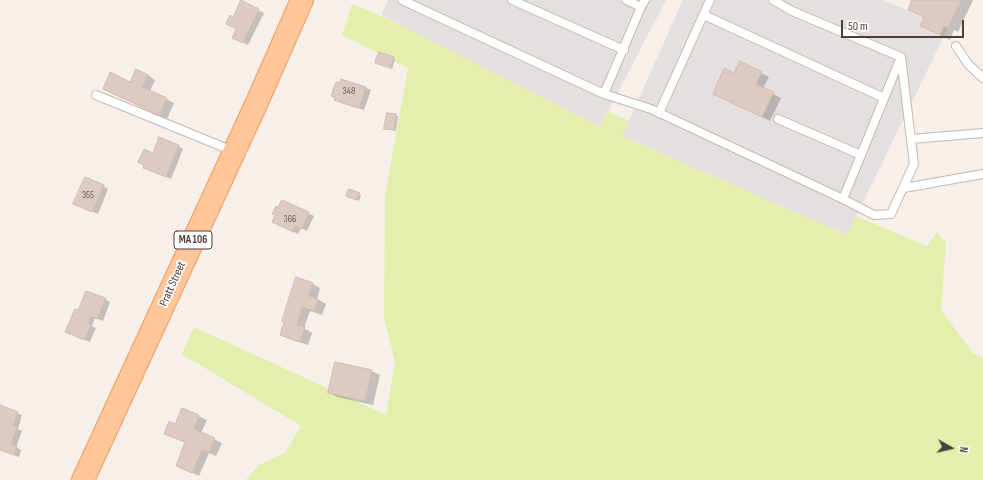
<!DOCTYPE html>
<html>
<head>
<meta charset="utf-8">
<style>
	body { margin:0 }
	#map { position:relative; width:983px; height:480px; overflow:hidden; background:#f6efea; font-family:"Sofia Sans Condensed",sans-serif }
	canvas { display:block }
	.north { position:absolute; left:931px; top:428px; width:40px; height:40px; -webkit-text-stroke:3px #fff; paint-order:stroke; rotate:98deg; font-size:11px; font-weight:700; line-height:16px; text-align:center; color:#4c3d36 }
	.north::after { content:''; display:block; margin:auto; width:14px; height:18px; background:#4c3d36; clip-path:polygon(50% 0,100% 100%,50% 72%,0 100%) }
	.scale { position:absolute; left:841px; top:20px; width:123px; height:18px; box-sizing:border-box; border:2px solid #4c3d36; border-top:0; padding-left:5px; font-size:12px; line-height:14px; white-space:nowrap; color:#4c3d36; -webkit-text-stroke:3px #fff; paint-order:stroke }
</style>
</head>
<body>
<div id="map">
<canvas width="983" height="480"></canvas>
<div class="north">N</div>
<div class="scale">50 m</div>
</div>
<script>
const g = document.querySelector('canvas').getContext('2d');
g.lineJoin = 'round';
function fill(path, color) { g.fillStyle = color; g.fill(path, 'evenodd'); }
function strokePath(path, color, width, dash) { g.strokeStyle = color; g.lineWidth = width; g.lineCap = dash ? 'butt' : 'round'; g.setLineDash(dash || []); g.stroke(path); }
function drawText(font, color, halo, rows, align = 'center') {
  g.font = font + ' "Sofia Sans Condensed",sans-serif'; g.lineWidth = 3.5; g.setLineDash([]); g.textBaseline = 'middle'; g.strokeStyle = halo; g.fillStyle = color; for (const [text, x, y, turn = 0] of rows) {
    g.save(); g.translate(x, y); g.rotate((+turn || 0) * Math.PI / 180); g.textAlign = isNaN(turn) ? turn : align; if (halo) g.strokeText(text, 0, 0); g.fillText(text, 0, 0); g.restore();
  }
}
fill(new Path2D(`
	M352 4 927 246 937 232 946 242 941 310 973 353 983 358V480H246L259 465 285 453 301 426 182 354 194 327 386 415 395 363 384 317 385 196 408 68 342 35Z`), '#e4efae');
fill(new Path2D(`
	M388 0H666L600 127 381 15Z
	M683 0H884L948 28 847 235 622 136Z`), '#e5e0df');
fill(new Path2D(`
	M913 0H973L958 32 954 30 950 40 921 26 925 18 909 9Z
	M242 2 264 13 248 45 238 40 237 29Z
	M393 58 395 59 392 69 379 64Z
	M761 73 769 77 763 88 781 98 770 121 714 94 735 74Z
	M148 75 155 80 150 91 174 103 167 119 111 93Z
	M366 88 371 90 364 110 341 103 336 100V98L332 96Z
	M388 114 398 116 396 131 388 129Z
	M178 146 183 149 171 179 149 170 145 165 153 154Z
	M103 186 108 189 98 214 74 204Z
	M359 194 361 195 359 201 349 196Z
	M282 201 314 216 307 231 301 228 298 234 278 224 276 215Z
	M297 278 313 284 320 288 317 299 326 304 322 315 310 311 304 328 312 333 308 345 289 339 281 335Z
	M105 299 110 302 103 321 95 318 92 326 96 328 90 342 67 332 79 312Z
	M336 363 372 371 380 375 373 405 337 397 329 392Z
	M0 406 22 415 18 429 22 431 16 447 21 450 19 457 0 450Z
	M182 409 207 420 201 433 222 443 216 456 209 453 199 476 177 466 186 443 165 433 176 425Z`), '#0003');
const building = new Path2D(`
	M241 0 259 9 243 43 232 38 236 29 226 24 230 15 233 17Z
	M912 0H961L948 28 944 26 940 35 920 26 924 17 908 10Z
	M379 52 394 57 390 68 375 63Z
	M740 61 762 72 756 84 774 92 762 117 713 94 724 68 734 73Z
	M136 69 148 75 142 87 167 98 159 115 103 89 110 72 130 82Z
	M341 79 366 87 359 108 334 100 335 97 331 96 336 82 340 83Z
	M387 113 396 114 394 130 384 129Z
	M159 137 179 145 166 177 143 168 144 165 138 162 144 149 153 153Z
	M85 177 104 185 92 212 73 204Z
	M349 189 360 193 356 200 346 196Z
	M282 200 309 212 302 229 295 226 293 232 272 222 275 215 272 214 276 206 278 207Z
	M296 277 313 283 309 296 318 299 314 311 302 307 297 325 305 327 300 342 280 335 284 322 282 321Z
	M86 291 106 298 97 319 90 316 88 323 91 324 85 340 65 332 75 309 78 310Z
	M335 362 372 370 365 401 328 393Z
	M0 405 18 412 13 426 17 427 11 444 17 446 14 455 0 450Z
	M182 408 199 415 194 429 215 438 209 452 202 449 192 473 176 466 185 442 164 434 169 421 175 424Z`);
fill(building, '#ddcac1');
strokePath(building, '#d5bcb0', 1);
const lane = new Path2D(`
	M402 0 604 94 651 109 843 199 874 215 891 214 914 164 901 57
	M512 0 624 50
	M626 0 641 7 645 0
	M773 0 792 11 901 57
	M704 15 884 98
	M956 46 968 64 983 78
	M604 94 641 7
	M96 95 233 151
	M659 113 710 0
	M778 119 861 155
	M911 139 983 133
	M904 188 983 174
	M843 199 901 57`);
const primary = new Path2D(`
	M83 480 258 100 302 0`);
strokePath(lane, '#c6b7ae', 10);
strokePath(primary, '#f29b5c', 24);
strokePath(lane, '#fff', 8);
strokePath(primary, '#ffc69a', 22);
drawText('10px', '#706059', null, [
	["348",349,91],
	["355",88,195],
	["366",290,219]
]);
for (const [x, y, w] of [
	[193,240,38]
]) { const box = new Path2D(); box.roundRect(x - w / 2, y - 9, w, 18, 3); g.fillStyle = '#fff'; g.fill(box); strokePath(box, '#4c3d36', 1); }
drawText('bold 11px', '#4c3d36', null, [
	["MA 106",193,240]
]);
drawText('12px', '#4c3d36', '#fff', [
	["Pratt Street",173,284,-66]
]);
</script>
</body>
</html>
